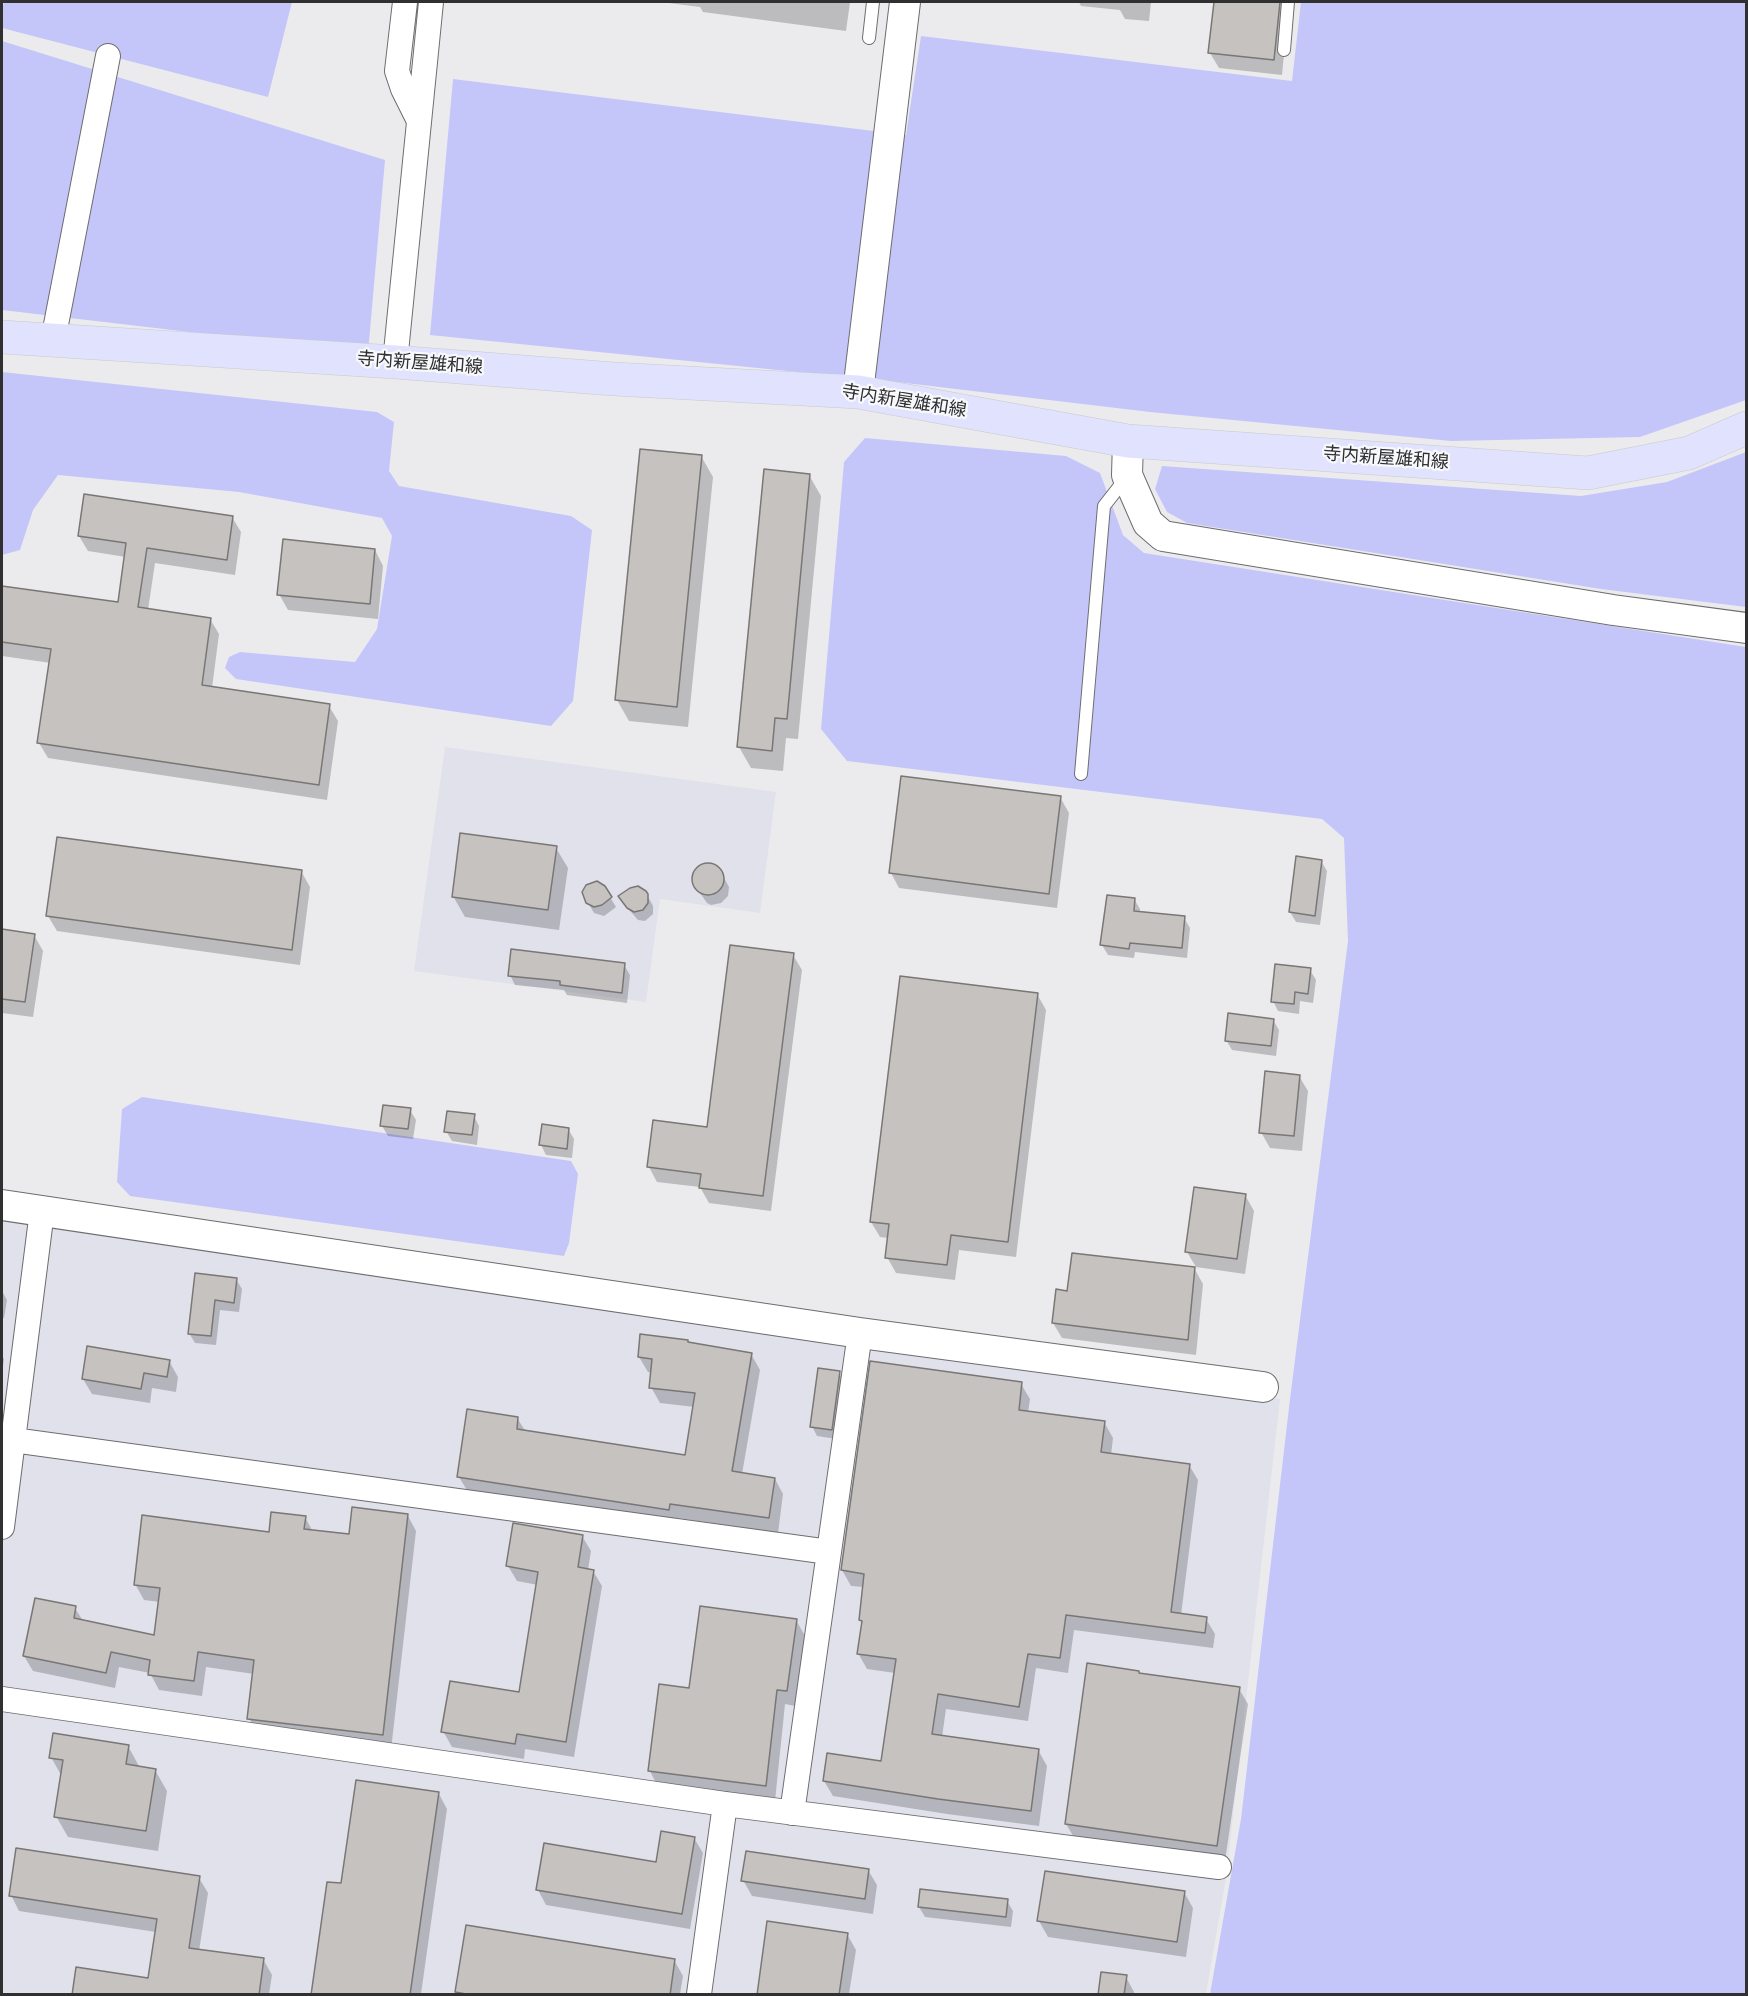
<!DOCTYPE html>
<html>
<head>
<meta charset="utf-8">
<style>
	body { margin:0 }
	#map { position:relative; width:1748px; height:1996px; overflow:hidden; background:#ebebee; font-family:Poppins,sans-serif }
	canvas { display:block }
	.frame { position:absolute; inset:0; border:3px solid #303031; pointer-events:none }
</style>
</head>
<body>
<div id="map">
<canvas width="1748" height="1996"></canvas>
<div class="frame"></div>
</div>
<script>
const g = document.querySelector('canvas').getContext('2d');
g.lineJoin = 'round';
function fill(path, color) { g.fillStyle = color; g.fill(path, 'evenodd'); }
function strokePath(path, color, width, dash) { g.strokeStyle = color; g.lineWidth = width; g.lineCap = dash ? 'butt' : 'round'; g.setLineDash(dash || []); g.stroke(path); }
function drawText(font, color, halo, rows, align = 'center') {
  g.font = font + ' Poppins,"Noto Sans JP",sans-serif'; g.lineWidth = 4.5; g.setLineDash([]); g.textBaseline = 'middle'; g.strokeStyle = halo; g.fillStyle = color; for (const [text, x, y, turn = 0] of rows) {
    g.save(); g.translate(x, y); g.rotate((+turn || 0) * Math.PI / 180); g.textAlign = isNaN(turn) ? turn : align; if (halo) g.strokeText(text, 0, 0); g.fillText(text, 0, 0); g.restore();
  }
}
fill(new Path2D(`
	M445 747 776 792 760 913 660 899 646 1002 414 971Z
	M2 1214 1280 1399 1226 1878 1206 1994H2Z`), '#e0e1eb');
fill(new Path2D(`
	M4 2H292L268 97 2 28V10Z
	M1301 2H1746V400L1640 437 1451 441 1150 412 897 382 430 335 453 79 906 135 921 36 1292 81Z
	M2 41 385 160 368 353 2 310Z
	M2 372 377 412 394 422 389 471 399 486 571 516 592 530 573 701 551 726 236 679 225 668 229 657 240 652 355 662 377 629 392 536 382 518 239 492 58 475 33 510 20 550 2 555Z
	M865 438 1066 456 1100 473 1123 535 1144 553 1746 647V1994H1210L1241 1819 1290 1399 1348 941 1344 838 1322 819 847 761 821 729 844 462Z
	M1746 452V607L1601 589 1187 523 1167 512 1155 489 1162 466 1581 496 1667 482Z
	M142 1097 571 1161 578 1174 569 1243 564 1256 130 1196 117 1182 122 1109Z`), '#c4c6fa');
fill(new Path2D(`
	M661 2H850L846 31 703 12 700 7Z
	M1079 2H1151L1149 21 1125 19 1120 10 1081 6Z
	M1215 2H1289L1282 75 1219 68 1210 53Z
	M701 456 713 477 688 727 629 721 617 700Z
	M809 475 821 496 798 739 786 738 783 771 751 768 739 747Z
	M232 517 241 532 235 575 155 563 148 610 210 619 219 634 212 688 329 706 338 721 327 800 48 758 39 743 51 663 2 656V587L119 604 126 557 88 551 79 536Z
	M375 550 383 566 378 619 288 610 279 594Z
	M1060 797 1069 813 1057 908 899 888 891 873Z
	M556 848 568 868 559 930 465 917 453 896Z
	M1321 861 1327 871 1320 925 1296 922 1290 912Z
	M709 864 718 867 729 887 728 896 721 903 711 905 707 903 694 884V875L699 867Z
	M301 871 310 887 300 965 57 931 48 916Z
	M604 887 616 907 604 916 594 913 584 896Z
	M647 895 653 906V914L645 921 638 920 626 906Z
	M1134 899 1140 909V913L1184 918 1190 928 1187 958 1135 952 1134 958 1108 955 1102 945Z
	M2 931 34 935 43 951 33 1017 2 1013Z
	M793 955 802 970 771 1211 709 1203 700 1187 657 1182 649 1167 708 1129Z
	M624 965 630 975 627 1003 567 995 564 990 515 985 510 975Z
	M1310 970 1316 980 1313 1003 1300 1001 1299 1014 1278 1011 1273 1001Z
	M1037 994 1046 1010 1016 1257 959 1250 955 1280 896 1273 887 1257 889 1238 880 1237 871 1222Z
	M1273 1020 1279 1030 1276 1056 1232 1050 1226 1040Z
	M1299 1076 1308 1091 1302 1151 1270 1148 1261 1132Z
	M410 1110 416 1120 413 1139 388 1136 382 1126Z
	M474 1116 479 1126 477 1145 452 1141 446 1131Z
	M568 1129 574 1139 572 1158 546 1155 541 1145Z
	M1245 1195 1254 1211 1245 1274 1196 1267 1187 1252Z
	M1194 1268 1203 1284 1196 1355 1062 1338 1053 1323Z
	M196 1275 236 1279 242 1289 239 1312 220 1310 216 1345 195 1343 189 1333Z
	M2 1291 7 1300 4 1318 2 1317Z
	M689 1344 751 1354 760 1370 742 1474 775 1479 783 1494 778 1533 678 1518 677 1525 468 1492 459 1477 517 1418 526 1432 686 1457 695 1407 660 1403 651 1387 652 1373 648 1372 639 1357Z
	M2 1356 4 1359 2 1373Z
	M169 1361 178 1377 176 1392 152 1388 150 1403 92 1394 83 1379Z
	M839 1373 845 1383 837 1439 817 1436 812 1426Z
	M1021 1384 1030 1399 1028 1413 1104 1422 1113 1438 1111 1455 1189 1465 1198 1480 1181 1615 1206 1619 1215 1634 1213 1648 1074 1630 1068 1673 1036 1668 1028 1721 946 1709 942 1737 1038 1750 1047 1766 1039 1826 947 1814 833 1796 824 1781 882 1762 895 1673 867 1669 858 1653 863 1624 860 1620 864 1587 851 1586 842 1570Z
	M408 1516 416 1531 391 1750 258 1734 249 1718 254 1674 206 1667 202 1696 159 1690 150 1673 119 1667 115 1688 33 1671 24 1656 75 1608 83 1621 155 1637 160 1602 144 1600 135 1584 270 1534 305 1517 313 1532 350 1536Z
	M582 1536 591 1551 588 1570 593 1571 602 1586 574 1757 525 1749 524 1759 452 1747 443 1731 520 1694 538 1585 517 1581 508 1566Z
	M796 1620 805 1636 795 1706 785 1704 775 1801 658 1787 650 1771 691 1690Z
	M1140 1675 1239 1689 1248 1704 1225 1861 1075 1839 1066 1824Z
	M128 1746 140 1768 155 1770 167 1791 158 1851 68 1837 56 1816 62 1777 51 1757Z
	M439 1794 447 1809 421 1994H312L342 1885Z
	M694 1838 703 1853 690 1929 546 1905 538 1890 657 1864Z
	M868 1870 877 1885 873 1914 752 1896 743 1880Z
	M199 1878 208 1893 199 1951 263 1959 272 1975 269 1994H73L149 1980 156 1932 19 1911 11 1895Z
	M1184 1892 1193 1908 1186 1957 1048 1937 1039 1921Z
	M1007 1901 1013 1911 1011 1927 925 1917 919 1907Z
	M847 1934 856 1950 849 1994H759Z
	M674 1960 683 1976 680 1994H458L457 1991Z
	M1126 1977 1135 1994H1099Z`), '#0003');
const building = new Path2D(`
	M1214 2H1280L1274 60 1208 53Z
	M640 449 702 455 677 707 615 700Z
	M764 469 810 474 787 719 775 718 772 751 737 747Z
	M84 494 233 516 227 560 147 548 138 607 211 618 202 685 330 704 319 785 37 743 51 649 2 642V586L118 602 126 543 78 536Z
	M283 539 375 549 370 604 277 595Z
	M901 776 1061 796 1049 894 889 873Z
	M460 833 557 846 548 910 452 897Z
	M57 837 302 870 292 950 46 916Z
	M1296 856 1322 860 1315 916 1289 912Z
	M692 879a16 16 0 1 1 32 0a16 16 0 1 1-32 0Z
	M597 881 605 886 612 897 602 905 594 907 586 903 582 892 586 885Z
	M638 886 646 891 648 894V903L643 910 634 912 627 908 618 896 630 888Z
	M1107 895 1135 898 1134 911 1185 916 1182 948 1130 943 1129 949 1100 945Z
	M2 929 35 934 25 1002 2 999Z
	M730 945 794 953 763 1196 699 1188 701 1174 647 1167 653 1120 707 1127Z
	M511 949 625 963 622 993 560 985V981L508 976Z
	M1275 964 1311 968 1308 994 1295 992 1294 1004 1271 1002Z
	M900 976 1038 993 1008 1242 951 1235 947 1265 885 1258 889 1224 870 1222Z
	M1228 1013 1274 1019 1271 1046 1225 1041Z
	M1265 1071 1300 1075 1294 1136 1259 1133Z
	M383 1105 411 1108 408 1129 380 1126Z
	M447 1111 475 1114 472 1135 444 1132Z
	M542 1124 569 1128 567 1149 539 1145Z
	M1194 1187 1246 1194 1237 1259 1185 1252Z
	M1072 1253 1195 1267 1188 1340 1052 1323 1056 1289 1067 1291Z
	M195 1273 237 1278 234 1303 215 1300 211 1336 188 1334Z
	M640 1334 688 1340V1342L752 1353 732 1471 775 1478 769 1518 670 1504 669 1510 457 1477 467 1409 518 1417 517 1429 685 1455 695 1393 649 1388 652 1359 638 1357Z
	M87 1346 170 1360 167 1377 144 1373 141 1389 82 1379Z
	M870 1361 1022 1382 1019 1410 1105 1421 1101 1452 1190 1464 1171 1612 1207 1617 1205 1633 1066 1615 1060 1658 1028 1654 1019 1707 938 1694 932 1734 1039 1749 1031 1811 938 1799 823 1781 827 1753 881 1761 896 1659 857 1654 862 1621 859 1620 864 1574 841 1570Z
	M818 1368 840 1371 832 1430 810 1427Z
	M352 1507 408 1514 383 1735 247 1719 254 1660 198 1652 194 1681 148 1675 150 1660 111 1652 106 1673 23 1656 35 1598 76 1606 74 1618 154 1635 160 1588 134 1585 142 1515 269 1532 271 1512 306 1516 304 1529 349 1534Z
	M513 1523 583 1535 578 1567 594 1570 566 1742 517 1734 515 1744 441 1732 450 1681 519 1692 538 1572 506 1566Z
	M700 1606 797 1619 787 1691 777 1690 766 1786 648 1771 659 1684 689 1688Z
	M1087 1663 1139 1671V1673L1240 1687 1217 1846 1065 1824Z
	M53 1733 129 1745 126 1764 156 1769 146 1831 54 1817 63 1760 49 1758Z
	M356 1780 439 1792 410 1995H311L327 1882 341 1883Z
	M661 1831 695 1837 682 1914 536 1890 544 1843 656 1862Z
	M16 1848 200 1876 189 1948 264 1958 259 1995H72L76 1967 148 1978 157 1919 9 1896Z
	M746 1851 869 1869 865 1899 741 1881Z
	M1045 1871 1185 1891 1177 1942 1037 1921Z
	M920 1889 1008 1899 1006 1917 918 1907Z
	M767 1921 848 1933 839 1995H757Z
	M466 1925 675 1959 670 1995H472L455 1992Z
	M1101 1972 1127 1975 1124 1995H1098Z`);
fill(building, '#c5c2c0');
strokePath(building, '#797674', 1.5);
const service = new Path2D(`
	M869 38 873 2
	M1284 50 1288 2
	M1081 774 1104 506 1126 478`);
const minor = new Path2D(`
	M405 2 397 71 403 89 419 121
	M53 340 108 56
	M395 362 431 2
	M13 1440 829 1552
	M2 1527 42 1211
	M2 1699 725 1804 1219 1867
	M792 1813 860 1333
	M699 1994 725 1804`);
const tertiary = new Path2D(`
	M858 392 905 2
	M1128 441 1127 475 1148 523 1163 536 1613 610 1746 628
	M2 1205 860 1333 1263 1387`);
const primary = new Path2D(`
	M2 337 395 362 614 379 858 392 1128 441 1588 473 1689 453 1746 428`);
strokePath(service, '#6d6d70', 14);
strokePath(minor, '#6d6d70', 26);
strokePath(tertiary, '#6d6d70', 32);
strokePath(primary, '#c9c9c9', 34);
strokePath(service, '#fff', 12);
strokePath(minor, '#fff', 24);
strokePath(tertiary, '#fff', 30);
strokePath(primary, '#e0e2fe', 33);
drawText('18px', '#303031', '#f8f9fc', [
	["寺内新屋雄和線",420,364,4],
	["寺内新屋雄和線",904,402,9],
	["寺内新屋雄和線",1386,459,4]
]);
</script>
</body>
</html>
